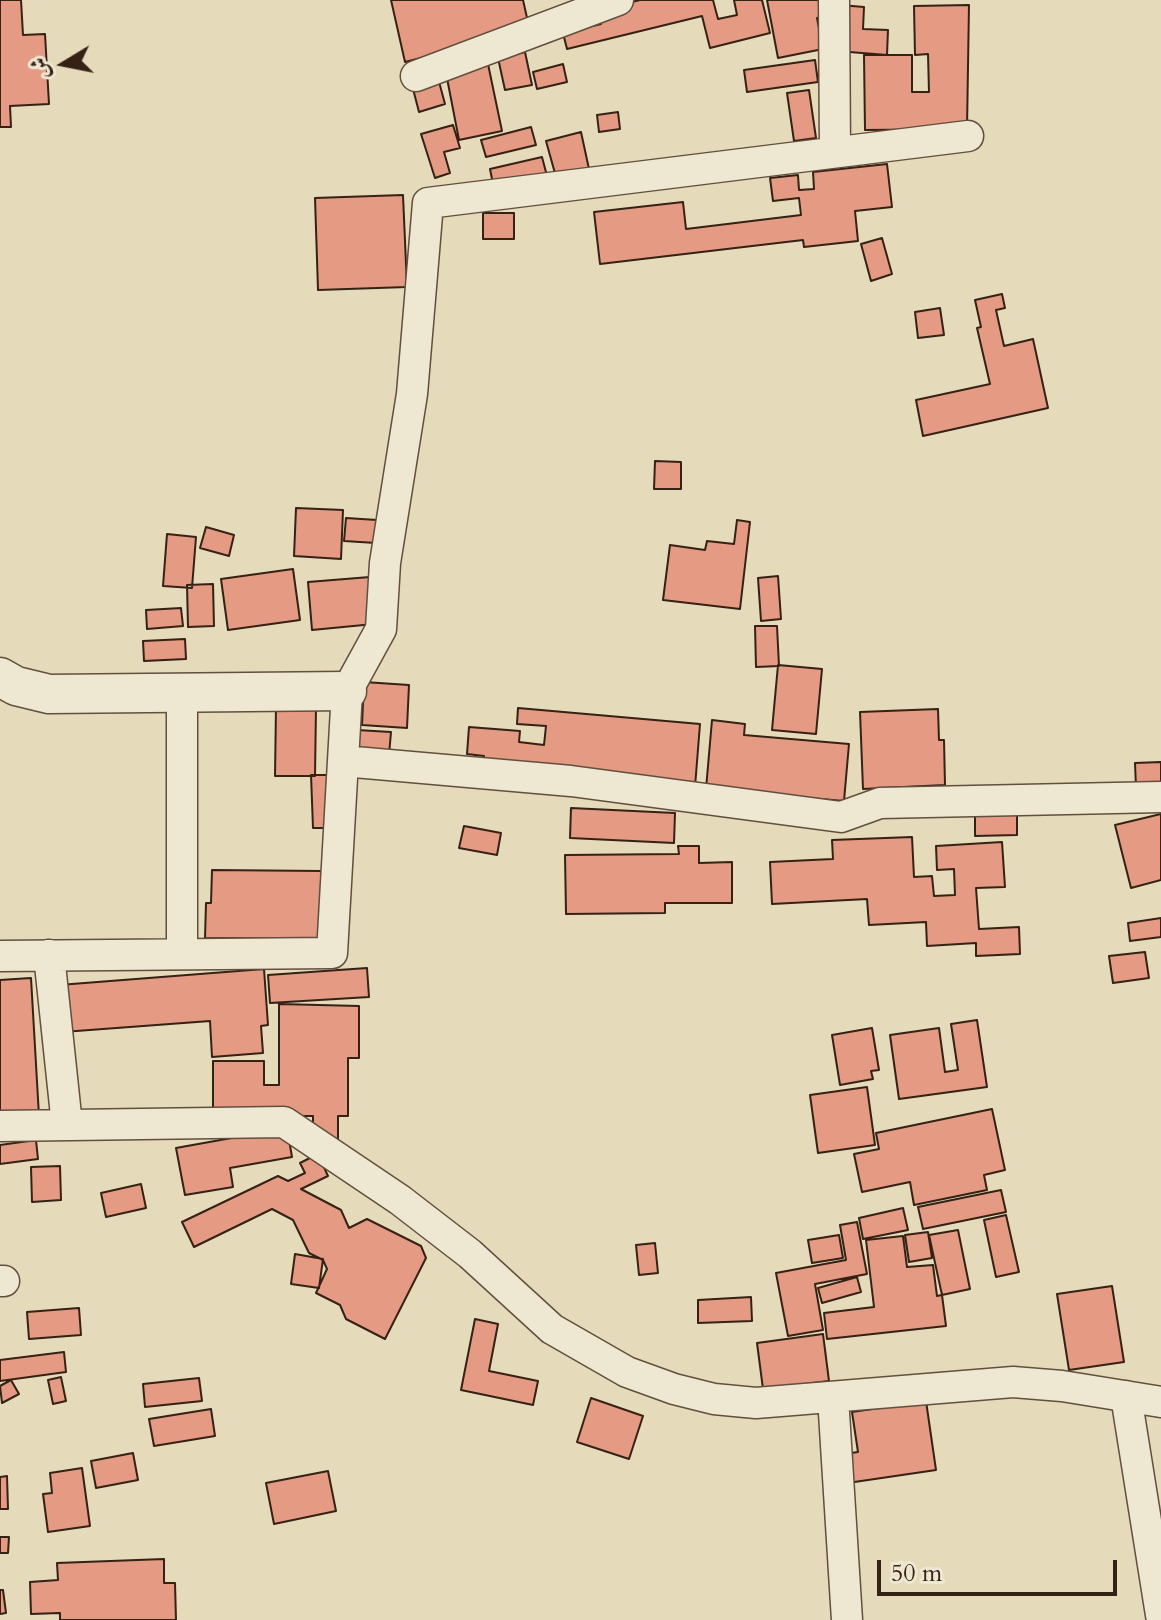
<!DOCTYPE html>
<html>
<head>
<meta charset="utf-8">
<style>
	body { margin:0 }
	#map { position:relative; width:1161px; height:1620px; overflow:hidden; background:#e5dab9; font-family:Cardo,Amiri,serif }
	canvas { display:block }
	.north { position:absolute; left:24px; top:24px; width:80px; height:80px; -webkit-text-stroke:6px #eee7d2; paint-order:stroke; rotate:260deg; font-size:22px; font-weight:700; line-height:32px; text-align:center; color:#362115 }
	.north::after { content:''; display:block; margin:auto; width:28px; height:36px; background:#362115; clip-path:polygon(50% 0,100% 100%,50% 72%,0 100%) }
	.scale { position:absolute; left:877px; top:1560px; width:240px; height:36px; box-sizing:border-box; border:4px solid #362115; border-top:0; padding-left:10px; font-size:24px; line-height:28px; white-space:nowrap; color:#362115; -webkit-text-stroke:6px #eee7d2; paint-order:stroke }
</style>
</head>
<body>
<div id="map">
<canvas width="1161" height="1620"></canvas>
<div class="north">ش</div>
<div class="scale">50 m</div>
</div>
<script>
const g = document.querySelector('canvas').getContext('2d');
g.lineJoin = 'round';
function fill(path, color) { g.fillStyle = color; g.fill(path, 'evenodd'); }
function strokePath(path, color, width, dash) { g.strokeStyle = color; g.lineWidth = width; g.lineCap = dash ? 'butt' : 'round'; g.setLineDash(dash || []); g.stroke(path); }
const building = new Path2D(`
	M0 0H21L23 35 45 34 49 104 10 106 11 127H0Z
	M391 0H523L530 31 405 62Z
	M640 0H713L718 19 737 15 734 0H762L770 33 710 48 702 16 567 49 563 33 601 24 598 10Z
	M767 0H824L827 16 817 18 823 49 778 58Z
	M840 5 864 7 863 29 888 30 887 55 837 51Z
	M969 5 967 129 865 130 864 55H912V92H929L928 54 915 55 914 6Z
	M525 52 532 85 505 90 498 58Z
	M815 60 818 82 747 92 744 70Z
	M488 64 502 131 459 140 446 73Z
	M563 64 567 82 537 89 533 72Z
	M438 78 445 104 419 112 412 85Z
	M809 90 816 138 794 141 787 93Z
	M618 112 620 129 599 132 597 115Z
	M453 125 460 148 444 152 450 173 435 178 421 134Z
	M531 127 536 145 486 157 481 140Z
	M581 132 589 169 556 177 546 141Z
	M542 157 547 176 494 189 490 169Z
	M887 164 892 207 855 211 858 241 804 247 803 240 600 264 594 212 683 202 686 229 801 215 799 198 773 201 770 178 798 175 799 190 814 189 813 172Z
	M403 195 407 287 318 290 315 198Z
	M483 213H514V239H483Z
	M882 238 892 274 871 281 861 244Z
	M1002 294 1005 308 996 310 1004 346 1033 339 1048 408 923 436 916 400 990 384 977 328 981 327 975 300Z
	M940 308 944 335 918 338 915 312Z
	M655 461 681 462V489H654Z
	M296 508 343 510 341 559 294 556Z
	M346 518 377 520 376 543 344 541Z
	M737 520 750 522 740 609 663 600 670 545 705 550 707 541 734 544Z
	M206 527 234 535 229 556 200 548Z
	M167 534 196 537 192 588 163 586Z
	M293 569 300 620 228 630 221 579Z
	M778 576 781 619 761 621 758 578Z
	M370 577 374 624 312 630 308 582Z
	M213 584 214 626 188 627 187 585Z
	M181 608 183 626 147 629 146 610Z
	M755 626H777L779 666 756 667Z
	M185 639 186 659 144 661 143 641Z
	M778 665 822 669 816 734 772 730Z
	M364 682 409 685 407 728 362 725Z
	M276 707H316L315 776H275Z
	M518 708 700 724 695 787 484 760V756L467 754 469 727 520 731 519 742 544 745 546 726 517 724Z
	M938 709 939 740H944L945 785 863 789 860 712Z
	M712 720 745 724 744 735 849 744 844 801 706 789Z
	M357 730 391 732 389 755 356 752Z
	M1161 762V788H1136L1135 763Z
	M311 775H328L329 828H313Z
	M571 808 675 813 674 843 570 838Z
	M975 813 1017 814V835L975 836Z
	M1161 814V880L1131 888 1115 825Z
	M464 826 501 833 497 855 459 848Z
	M912 837 914 877 932 876 934 896 955 895 954 869 937 870 936 846 1002 842 1005 887 976 888 979 929 1019 927 1020 954 976 956V943L927 946 926 922 869 925 867 899 772 904 770 862 833 859 832 840Z
	M678 846H699V863L732 862V903H665V913L566 914 565 855 679 854Z
	M212 870 322 871V939L205 938 206 903H211Z
	M1161 918V937L1130 941 1128 923Z
	M1145 952 1149 978 1113 983 1109 956Z
	M367 968 369 997 270 1003 268 975Z
	M264 969 268 1025 261 1026 263 1053 212 1057 210 1021 63 1032 59 985Z
	M31 978 39 1116 0 1118V980Z
	M279 1004 359 1006V1058H348V1116H338V1143H313V1116H213V1061H264V1085H279Z
	M977 1020 987 1087 899 1099 890 1035 939 1028 945 1072 958 1070 951 1024Z
	M872 1028 879 1070 871 1071 873 1079 840 1085 832 1035Z
	M867 1087 875 1145 818 1153 810 1095Z
	M992 1109 1005 1170 984 1175 987 1190 914 1205 910 1182 862 1192 854 1154 879 1149 876 1133Z
	M287 1128 292 1157 230 1168 233 1187 185 1195 176 1148Z
	M36 1140 38 1159 0 1164V1145Z
	M318 1154 328 1176 301 1189 341 1210 349 1228 367 1219 421 1246 426 1258 385 1339 346 1319 340 1305 316 1293 327 1269 323 1260 309 1253 293 1220 272 1209 194 1247 182 1222 278 1176 288 1181 305 1173 300 1163Z
	M60 1166 61 1200 32 1202 31 1167Z
	M141 1184 146 1208 106 1217 101 1193Z
	M1001 1190 1006 1212 923 1229 918 1207Z
	M903 1208 908 1230 863 1239 859 1218Z
	M1006 1215 1019 1272 996 1277 984 1220Z
	M857 1222 867 1274 815 1284 823 1330 788 1336 776 1273 846 1260 840 1225Z
	M958 1230 970 1289 942 1295 929 1235Z
	M928 1232 932 1258 909 1262 905 1235Z
	M839 1235 843 1258 812 1263 808 1240Z
	M903 1236 907 1267 933 1265 937 1296 942 1295 946 1326 827 1339 824 1313 874 1307 866 1240Z
	M655 1243 658 1273 639 1275 636 1245Z
	M295 1254 323 1259 319 1288 291 1284Z
	M857 1277 861 1292 822 1303 818 1288Z
	M1112 1286 1124 1362 1069 1370 1057 1294Z
	M751 1297 752 1321 698 1323V1300Z
	M79 1308 81 1335 29 1339 27 1312Z
	M475 1319 498 1324 489 1371 538 1381 533 1405 461 1390Z
	M823 1334 829 1381 763 1389 757 1343Z
	M64 1352 66 1372 0 1381V1360Z
	M61 1377 66 1401 53 1404 48 1380Z
	M199 1378 202 1401 145 1407 143 1384Z
	M11 1380 19 1394 2 1403 0 1386Z
	M591 1398 643 1416 629 1459 577 1442Z
	M926 1401 936 1470 834 1485 830 1456 858 1452 852 1412Z
	M211 1409 215 1436 154 1446 149 1419Z
	M133 1453 138 1480 96 1488 91 1461Z
	M82 1468 90 1526 48 1532 43 1494 52 1493 50 1473Z
	M328 1471 336 1511 274 1524 266 1483Z
	M7 1476 8 1509H0V1477Z
	M0 1537H9L8 1553H0Z
	M164 1559V1583H175L176 1620H60V1613L31 1614 30 1582 58 1580 57 1563Z
	M0 1590H3L6 1613 0 1614Z`);
fill(building, '#e49a83');
strokePath(building, '#362115', 2);
const minor = new Path2D(`
	M834 0 835 152
	M416 76 618 0
	M343 761 571 781 841 817 880 803 1161 797
	M182 954V693
	M49 955 67 1125
	M0 956 332 953 347 691 381 629 385 563 412 394 428 203 968 136
	M0 1126 284 1122 400 1200 470 1254 552 1329 627 1372 674 1389 714 1399 756 1403 1013 1382 1062 1386 1161 1402
	M0 1281H4
	M1126 1396 1161 1615
	M833 1397 847 1620`);
const tertiary = new Path2D(`
	M0 677 16 686 49 694 347 691`);
strokePath(minor, '#624f3e', 33);
strokePath(tertiary, '#624f3e', 41);
strokePath(minor, '#eee7d2', 30);
strokePath(tertiary, '#eee7d2', 38);
</script>
</body>
</html>
